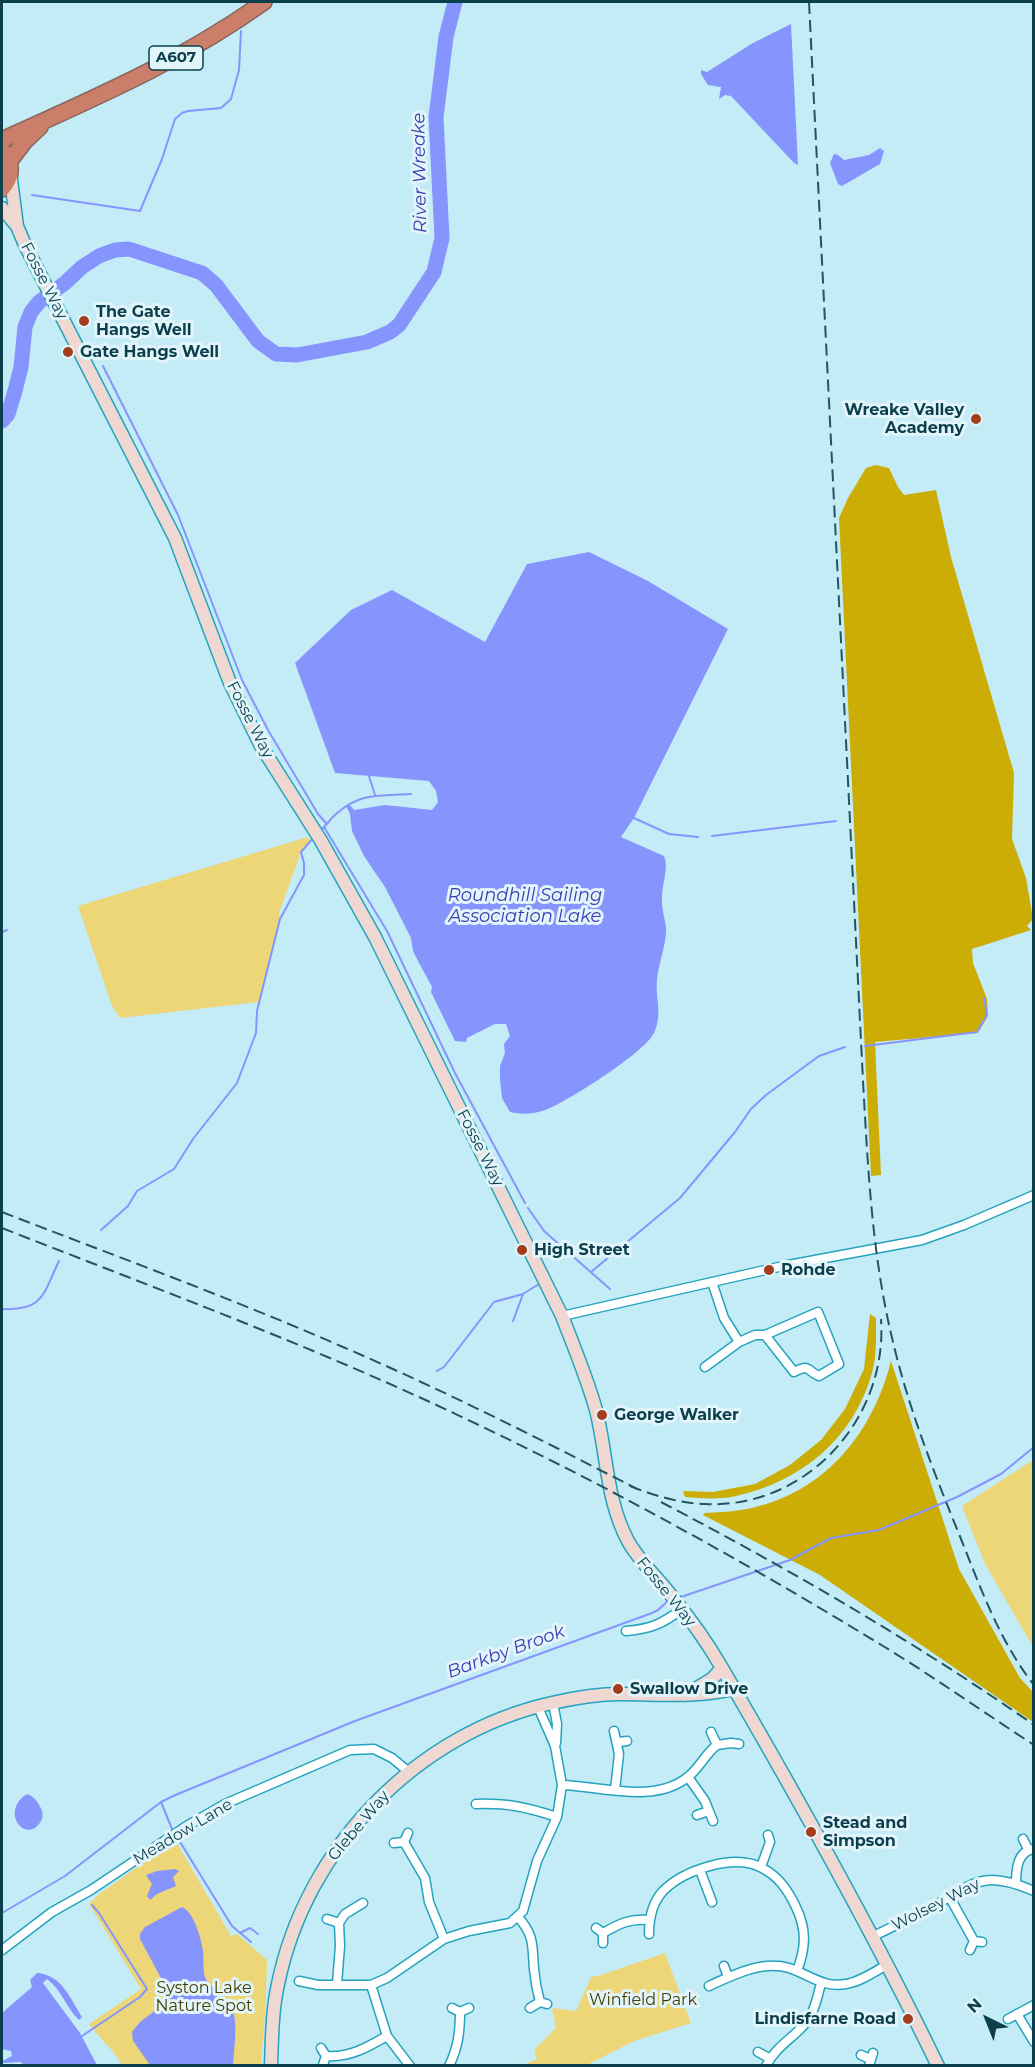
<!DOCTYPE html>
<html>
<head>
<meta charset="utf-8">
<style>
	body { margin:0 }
	#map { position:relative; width:1035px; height:2067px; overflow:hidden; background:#c4ecf7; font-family:Montserrat,sans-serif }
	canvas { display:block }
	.frame { position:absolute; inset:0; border:3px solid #0b3f4b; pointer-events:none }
	.north { position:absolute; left:957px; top:1989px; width:60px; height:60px; -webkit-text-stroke:4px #e1f5fa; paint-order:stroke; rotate:317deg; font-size:16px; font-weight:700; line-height:24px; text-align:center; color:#0b3f4b }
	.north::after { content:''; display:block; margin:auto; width:21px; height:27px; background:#0b3f4b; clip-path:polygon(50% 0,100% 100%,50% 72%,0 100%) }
</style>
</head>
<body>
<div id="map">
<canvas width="1035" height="2067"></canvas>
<div class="frame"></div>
<div class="north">N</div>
</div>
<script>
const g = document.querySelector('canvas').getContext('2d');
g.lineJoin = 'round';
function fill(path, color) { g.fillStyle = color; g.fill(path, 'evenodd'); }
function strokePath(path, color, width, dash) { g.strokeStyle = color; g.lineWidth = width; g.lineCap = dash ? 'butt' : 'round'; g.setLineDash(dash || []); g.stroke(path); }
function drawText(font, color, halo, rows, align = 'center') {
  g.font = font + ' Montserrat,sans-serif'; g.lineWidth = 6; g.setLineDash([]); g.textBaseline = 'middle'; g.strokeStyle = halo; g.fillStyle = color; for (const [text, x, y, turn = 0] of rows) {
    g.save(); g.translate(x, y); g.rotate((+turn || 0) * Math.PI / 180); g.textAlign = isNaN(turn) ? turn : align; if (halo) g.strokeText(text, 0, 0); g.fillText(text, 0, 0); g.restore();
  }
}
fill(new Path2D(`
	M308 837 310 841 301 852 279 913 280 919 259 1002 120 1018 112 1006 78 906Z
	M1033 1460V1647L985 1564 962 1506Z
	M175 1840 231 1936 237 1934 267 1960 266 1999 261 2065H122C112 2048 101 2040 89 2024L141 1989 89 1904 98 1895Z
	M665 1953 691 2023 634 2041 587 2065H523L537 2059 534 2050 556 2028 552 2008 576 2011 591 1977 601 1975Z`), '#edd677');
fill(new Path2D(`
	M876 465 889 468 898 487 904 495 936 490 951 557 1014 773 1012 839 1026 878 1033 919 1027 926 1031 930 972 949 973 963 987 999 988 1016 978 1033 875 1042 881 1175 871 1176 839 518 848 498 866 468Z
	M870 1314 876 1318C876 1336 877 1356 872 1373 854 1438 801 1482 736 1496 719 1500 701 1498 685 1497L683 1491 713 1492 755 1484 790 1465 821 1440 845 1409 864 1369Z
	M891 1361 959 1569 1020 1678 1033 1692V1722L820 1575 703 1515 705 1513C717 1512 729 1512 741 1510 821 1497 872 1436 891 1361Z`), '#cbad06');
fill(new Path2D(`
	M791 24 798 165 794 163 731 96 725 95 719 99 721 87 708 85 701 74V70L707 72 753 43Z
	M880 148 884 151 880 164 842 186 838 184 830 163 834 154 838 155 844 160 869 155Z
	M589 552 648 581 728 629 634 818 621 837 664 856C669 867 662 885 662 897 661 908 665 918 666 929 666 946 659 962 657 979 655 998 663 1014 654 1033 645 1052 571 1099 550 1108 537 1114 524 1115 510 1112L502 1098 500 1080V1066L505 1053 504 1044 510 1036 506 1024H495L467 1038 466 1042 455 1041 431 992 432 987 418 961 413 951 411 938 385 887 364 856 352 831 350 814 346 806 349 804 354 810 385 805 432 810 438 802 436 791 429 781 335 773 295 663 351 610 392 590 485 642 527 564Z
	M27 1794C35 1797 39 1803 42 1811 43 1816 43 1819 39 1824 24 1843 0 1811 27 1794Z
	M175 1869 179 1871 173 1877 176 1886 157 1894 150 1900 147 1896 152 1884 146 1875 157 1871Z
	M182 1907C194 1912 201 1938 203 1951 204 1959 203 1967 204 1974 208 1991 231 1996 234 2014 237 2031 234 2049 233 2065H150L133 2041 132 2032 140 2022 169 2000V1993L140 1939V1934L145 1927Z
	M37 1973C62 1975 70 1998 82 2017L79 2020C66 2008 62 1990 47 1979L43 1983 80 2033 97 2065 26 2066 20 2062 2 2063V2061L12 2056 11 2051 2 2049V2013L32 1987 30 1980Z`), '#8694fd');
strokePath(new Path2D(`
	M32 195 140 211 162 159 175 119 182 113 188 111 221 108 231 99 239 70 241 31
	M103 366 178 515 242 680 268 730 318 814 326 823
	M369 776 375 795
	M634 818 669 834 698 837
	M324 827 387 931 455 1073 525 1203
	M320 831C326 826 330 819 336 814 361 792 380 796 411 794
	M712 836 836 821
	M2 932 7 930
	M865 1046 977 1032 987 1015 984 998
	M528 1208 544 1231 610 1289
	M101 1230 128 1206 137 1191 174 1169 193 1139 237 1083 256 1033 257 1011 280 919 304 875V863L301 852 314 837
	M591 1272 680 1198 735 1132 751 1109 766 1095 819 1056 845 1047
	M2 1309C44 1311 43 1294 59 1261
	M513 1321 523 1294
	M437 1371 444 1367 494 1302 523 1294 539 1284
	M678 1598 790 1560 831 1538 879 1530 957 1497 1001 1474 1034 1447
	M161 1802 172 1829 232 1926 251 1942
	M2 1913 65 1876 161 1802 173 1796 355 1721 652 1613 658 1610 670 1599
	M240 1933 250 1928 258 1934
	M82 2036 140 1997 147 1989 99 1913 92 1905`), '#8694fd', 2);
strokePath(new Path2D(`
	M2 421 8 414 15 391 21 367 25 327 31 312 39 302 65 283 82 267 99 256 115 250 129 249 202 273 216 285 258 341 276 354 297 355 367 342 390 332 399 325 434 272 442 238 436 117 446 37 455 2`), '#8694fd', 15);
const street = new Path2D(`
	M712 1282 724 1318 739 1342 755 1335H765L794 1372C811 1363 806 1371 819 1376L839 1364 818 1312 765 1335
	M562 1316 783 1266 922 1240 964 1225 1034 1195
	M705 1367 739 1342
	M626 1631C651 1629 662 1624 682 1609
	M553 1703 557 1724 556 1743
	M614 1731 619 1754 615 1790
	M711 1732 717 1745
	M618 1742 627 1741
	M688 1777 705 1801 713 1821
	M562 1785C601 1786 655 1805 689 1776 700 1767 706 1753 717 1745L731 1743 739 1744
	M476 1804C508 1803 526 1807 557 1817
	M697 1815 709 1811
	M1023 1839 1028 1849
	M404 1842 425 1878 429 1902 444 1939
	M394 1843 404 1842 408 1833
	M761 1867 770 1842 768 1835
	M700 1870 712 1902
	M1016 1884C1016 1870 1017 1851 1034 1849
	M949 1896 974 1941
	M518 1917C535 1936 532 1946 534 1969 535 1980 537 1991 540 2002
	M327 1919 339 1923
	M596 1928 603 1933V1943
	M603 1933C619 1924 630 1918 648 1920
	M649 1934C649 1919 652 1903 663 1891 684 1870 734 1853 762 1868 778 1876 787 1889 795 1905 807 1929 806 1947 797 1971
	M874 1936C893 1926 913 1918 932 1907 975 1883 982 1869 1034 1891
	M2 1950 52 1912 91 1890 185 1827 225 1804 350 1750 374 1749 392 1758 409 1772
	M970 1950 974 1941 982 1942
	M724 1966 728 1977
	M299 1981 318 1985H371L387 1978 444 1939 469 1931 510 1923 523 1911 537 1861 557 1817 562 1785 555 1746 538 1707
	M337 1984 340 1946 339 1923 345 1914 363 1903
	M371 1985 387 2036 410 2066
	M709 1986C733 1975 762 1960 789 1968 810 1975 823 1988 846 1984 860 1982 876 1971 888 1964
	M452 2008 460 2012 469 2008
	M530 2008 540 2002 547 2004
	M1017 2014 1034 2042
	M1008 2019 1034 2005
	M321 2048 326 2056 323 2065
	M758 2052 769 2058
	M861 2055 870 2059
	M326 2056C349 2058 368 2047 387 2036
	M449 2066C458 2048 460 2032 460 2012
	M766 2066C774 2049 790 2040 802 2027 814 2015 817 1999 821 1983
	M869 2066 873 2053`);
const secondary = new Path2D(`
	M10 172 17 226 25 245 175 538 230 683 261 746 320 839 375 937 562 1316C574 1347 587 1378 596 1410 607 1453 606 1500 628 1541 639 1561 656 1576 670 1594 689 1617 707 1642 722 1668 798 1798 872 1930 938 2066
	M2 208 16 225
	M689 1693 712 1679 722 1668
	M271 2066C272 2038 272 2011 278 1984 306 1848 416 1733 552 1703 574 1698 598 1694 620 1694 658 1694 697 1698 733 1689`);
const highway = new Path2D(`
	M2 140C94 98 180 62 264 2
	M2 150C13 162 13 177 2 189
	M9 162 25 141 40 127`);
strokePath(street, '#25a3be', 11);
strokePath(secondary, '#25a3be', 15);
strokePath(highway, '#88685e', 18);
strokePath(street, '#fff', 8);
strokePath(secondary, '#efd8d2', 12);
strokePath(highway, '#cb7e69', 15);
strokePath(new Path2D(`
	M809 2 863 1081C868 1169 872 1257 893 1342 909 1410 935 1475 961 1539 981 1589 1000 1642 1034 1685
	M2 1212C115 1256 231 1298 343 1347 443 1390 540 1439 637 1489
	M2 1228C157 1289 313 1346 464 1418 608 1486 747 1563 883 1646 934 1677 983 1712 1034 1745
	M630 1486C655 1496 679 1503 705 1504 807 1509 888 1418 881 1319
	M661 1502C789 1569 915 1642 1034 1725`), '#235561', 2, [12, 6]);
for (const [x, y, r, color] of [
	[84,321,6,"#a43c1e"],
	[68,352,6,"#a43c1e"],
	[976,419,6,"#a43c1e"],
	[522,1250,6,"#a43c1e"],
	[769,1270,6,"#a43c1e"],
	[602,1415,6,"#a43c1e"],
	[618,1689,6,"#a43c1e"],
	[811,1832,6,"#a43c1e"],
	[908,2019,6,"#a43c1e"]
]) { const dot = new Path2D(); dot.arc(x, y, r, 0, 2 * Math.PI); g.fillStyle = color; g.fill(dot); strokePath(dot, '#e1f5fa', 2); }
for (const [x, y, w] of [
	[176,58,54]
]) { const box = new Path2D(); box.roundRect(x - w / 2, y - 12, w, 24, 4.5); g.fillStyle = '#e1f5fa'; g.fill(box); strokePath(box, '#0b3f4b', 1.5); }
drawText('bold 15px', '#0b3f4b', null, [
	["A607",176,58]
]);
drawText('16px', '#0b3f4b', '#e1f5fa', [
	["Fosse Way",44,281,63],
	["Fosse Way",250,720,63],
	["Fosse Way",480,1148,63],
	["Fosse Way",666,1592,51],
	["Glebe Way",359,1826,-50],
	["Meadow Lane",183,1832,-31],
	["Wolsey Way",936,1905,-27]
]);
drawText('bold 16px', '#0b3f4b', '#e1f5fa', [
	["The Gate",96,312],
	["Hangs Well",96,330],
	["Gate Hangs Well",80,352],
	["Wreake Valley",964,410,"right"],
	["Academy",964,428,"right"],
	["High Street",534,1250],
	["Rohde",781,1270],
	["George Walker",614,1415],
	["Swallow Drive",630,1689],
	["Stead and",823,1823],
	["Simpson",823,1841],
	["Lindisfarne Road",896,2019,"right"]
], 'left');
drawText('16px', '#483c00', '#e1f5fa', [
	["Syston Lake",204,1988],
	["Nature Spot",204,2006],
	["Winfield Park",643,2000]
]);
drawText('italic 18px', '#3e3db5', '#e1f5fa', [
	["River Wreake",420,173,-91],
	["Roundhill Sailing",525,896],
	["Association Lake",525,917],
	["Barkby Brook",506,1652,-20]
]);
</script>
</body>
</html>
